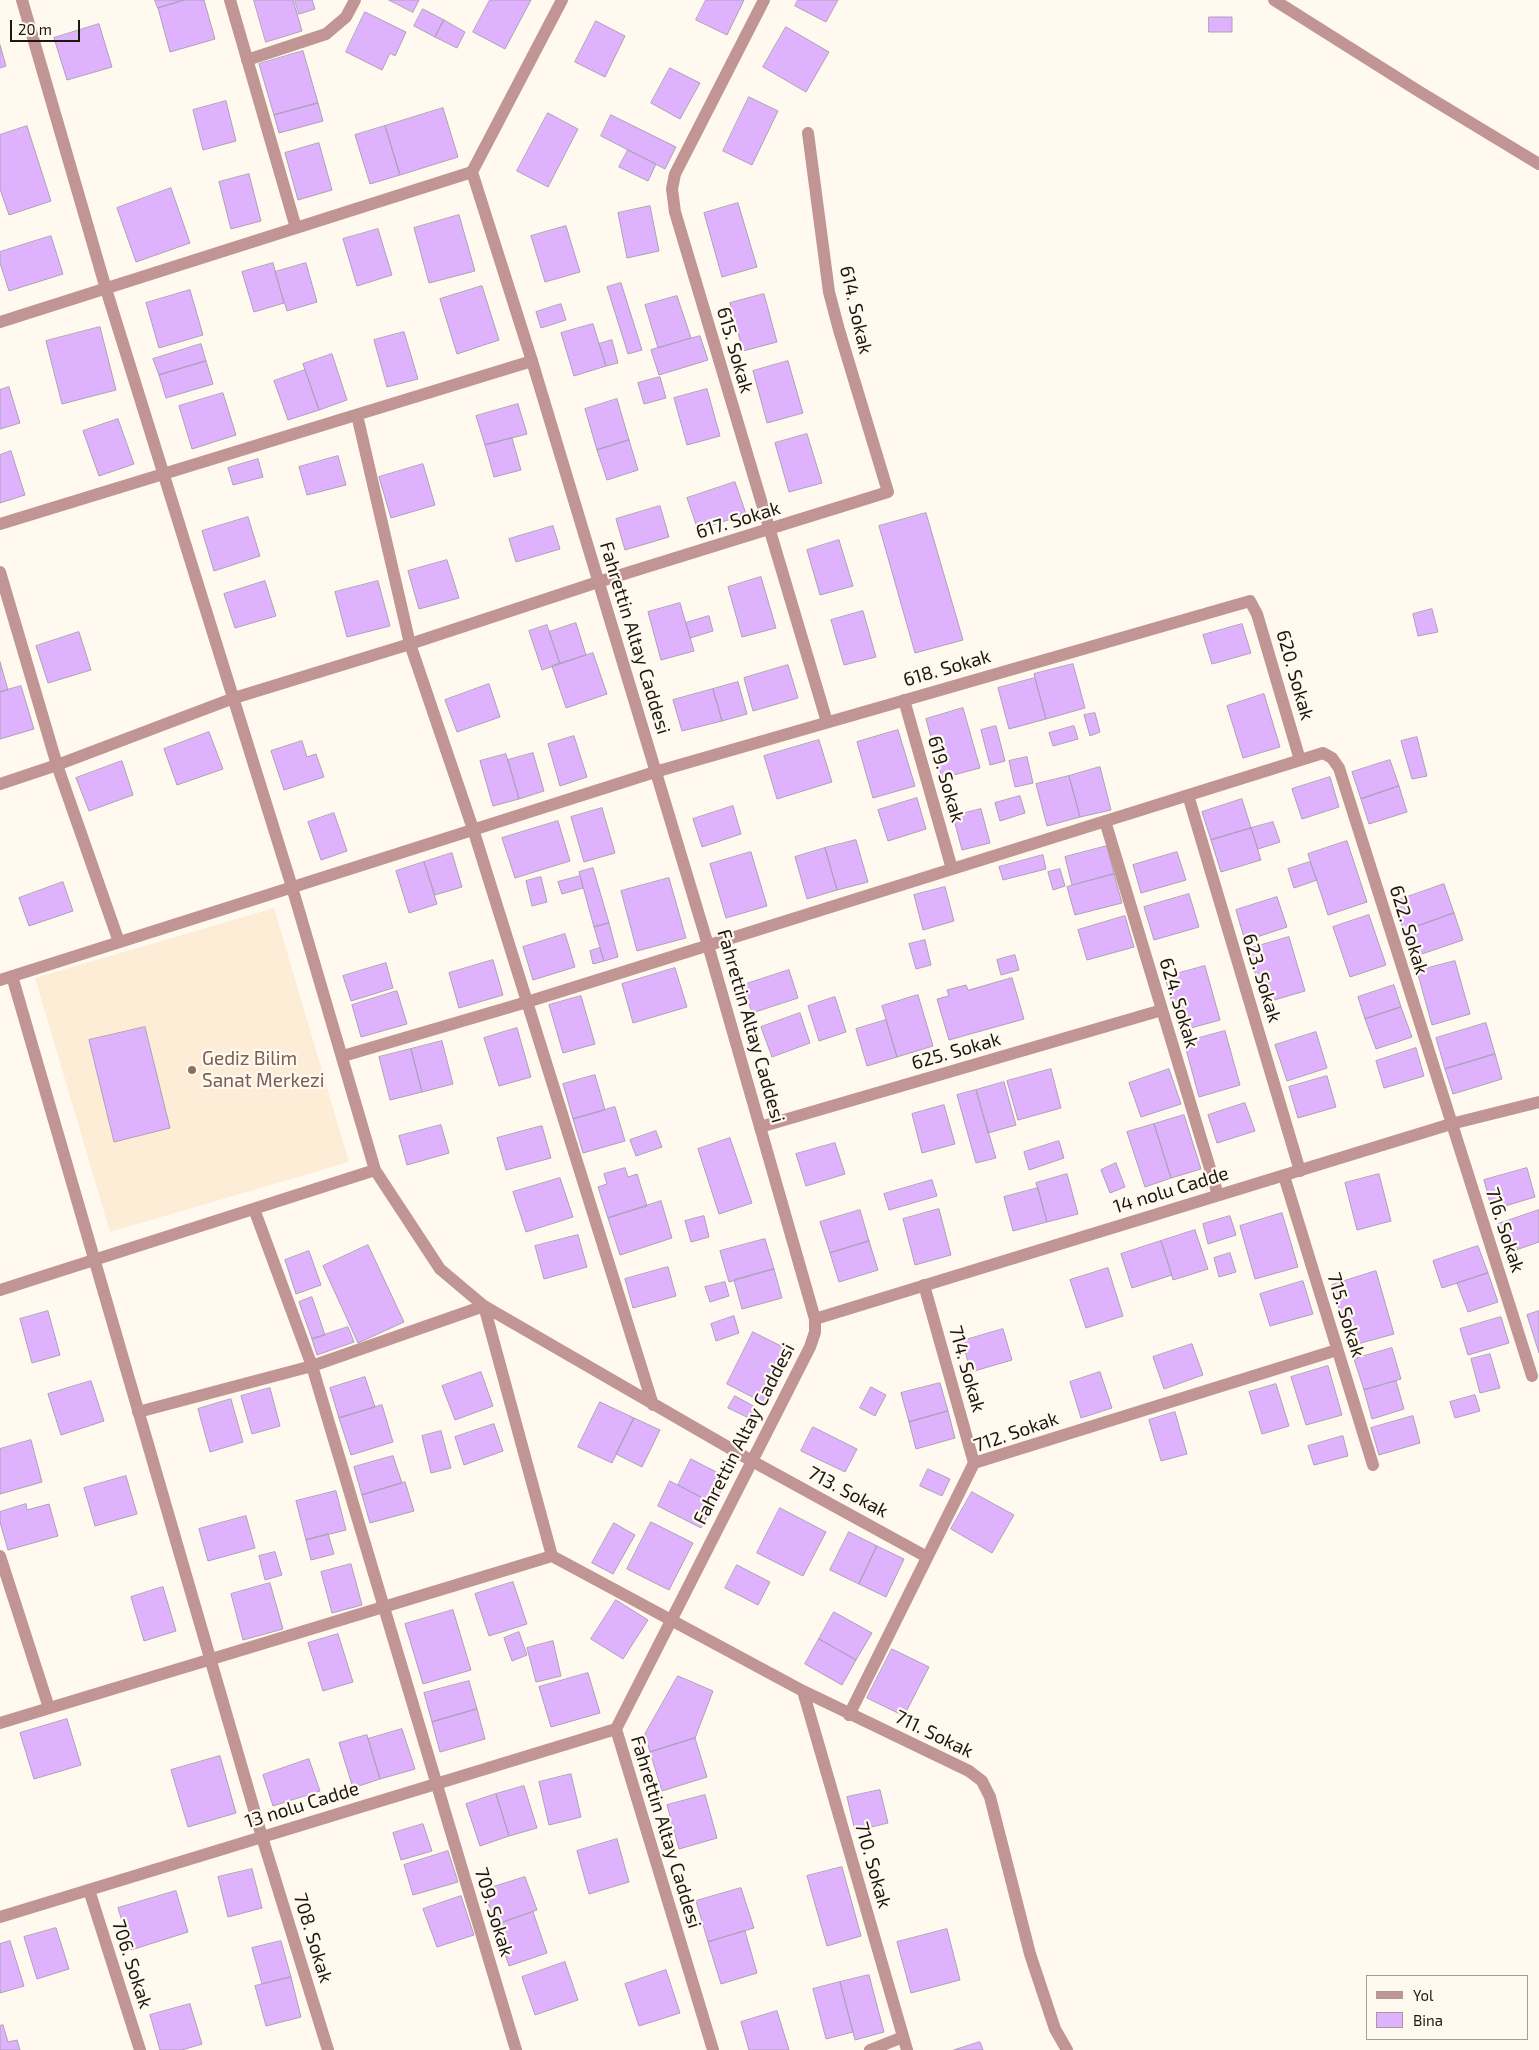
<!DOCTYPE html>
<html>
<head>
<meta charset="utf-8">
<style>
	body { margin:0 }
	#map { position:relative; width:1539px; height:2050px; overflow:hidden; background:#fff9f0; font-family:"Exo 2",sans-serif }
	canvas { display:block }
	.legend { position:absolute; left:1366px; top:1975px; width:162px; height:65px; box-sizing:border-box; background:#fff9f0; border:1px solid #a49f96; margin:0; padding:6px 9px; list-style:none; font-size:15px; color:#1c170f }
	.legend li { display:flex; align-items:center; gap:10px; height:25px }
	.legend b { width:25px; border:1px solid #a49f96 }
	.scale { position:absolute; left:10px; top:20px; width:70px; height:22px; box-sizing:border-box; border:2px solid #1c170f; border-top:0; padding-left:6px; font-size:15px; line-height:18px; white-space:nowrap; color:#1c170f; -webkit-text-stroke:4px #fff9f0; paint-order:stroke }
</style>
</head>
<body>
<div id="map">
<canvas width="1539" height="2050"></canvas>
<ul class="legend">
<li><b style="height:6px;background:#c09594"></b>Yol</li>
<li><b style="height:14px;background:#dfb2fe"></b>Bina</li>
</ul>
<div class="scale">20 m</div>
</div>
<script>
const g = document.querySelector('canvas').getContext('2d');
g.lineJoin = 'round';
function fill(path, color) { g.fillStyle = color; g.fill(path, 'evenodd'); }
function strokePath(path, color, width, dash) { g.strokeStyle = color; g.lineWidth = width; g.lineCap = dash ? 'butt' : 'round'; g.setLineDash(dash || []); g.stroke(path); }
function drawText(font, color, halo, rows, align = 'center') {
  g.font = font + ' "Exo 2",sans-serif'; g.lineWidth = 4.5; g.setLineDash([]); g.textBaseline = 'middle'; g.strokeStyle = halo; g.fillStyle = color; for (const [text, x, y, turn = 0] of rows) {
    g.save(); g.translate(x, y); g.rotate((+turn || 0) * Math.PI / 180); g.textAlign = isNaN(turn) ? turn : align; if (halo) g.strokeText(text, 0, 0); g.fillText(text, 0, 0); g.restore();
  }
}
fill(new Path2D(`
	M274 908 349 1162 110 1232 35 978Z`), '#fdedd6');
const building = new Path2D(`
	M155 0H184L158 8Z
	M184 0H204L215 39 170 52 158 8Z
	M254 0H293L302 31 266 42Z
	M295 0H312L315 9 299 14Z
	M389 0H419L413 12Z
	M490 0H531L505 49 473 32Z
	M706 0H744L727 35 696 20Z
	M798 0H838L826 22 795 6Z
	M423 9 444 20 435 37 414 26Z
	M365 12 406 32 395 56 390 53 382 70 346 52Z
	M1209 17H1232V32H1209Z
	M444 20 465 32 457 48 435 37Z
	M596 21 625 36 605 77 575 62Z
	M99 24 112 67 67 80 54 38Z
	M786 27 829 52 806 92 763 67Z
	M0 45 6 66 0 68Z
	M303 51 318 103 274 115 259 64Z
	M670 68 700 83 680 119 651 103Z
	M749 97 778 111 752 165 723 151Z
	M226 101 236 141 203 150 193 110Z
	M318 103 323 121 279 133 274 115Z
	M443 108 458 157 400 175 385 126Z
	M548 113 578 129 548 187 517 171Z
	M611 115 676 147 665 169 601 136Z
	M27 126 51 201 9 215 0 189V135Z
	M385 126 400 175 370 184 355 135Z
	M319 143 332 190 298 200 285 153Z
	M628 150 656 164 648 181 619 167Z
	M249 174 261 221 231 229 219 182Z
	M171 188 190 243 136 262 117 208Z
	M738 203 757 267 722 277 704 213Z
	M650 206 659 251 627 258 618 213Z
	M459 215 475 271 429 283 414 228Z
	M566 226 580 272 545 282 531 236Z
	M378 229 392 275 357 286 343 239Z
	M51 236 63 274 9 291 0 263V252Z
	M273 263 284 303 254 312 242 272Z
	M306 263 317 302 287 311 275 272Z
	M621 283 642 350 628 354 607 287Z
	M482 286 499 340 457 354 440 299Z
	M190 290 203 335 159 348 146 303Z
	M764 294 777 342 743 351 730 303Z
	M677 296 691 338 658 348 645 305Z
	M561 304 566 320 541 328 536 312Z
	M593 324 606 366 574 376 561 333Z
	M100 327 116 390 62 404 46 341Z
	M404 332 418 379 387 387 374 340Z
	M700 336 708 360 659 375 651 350Z
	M612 340 618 363 606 366 599 344Z
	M201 344 206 361 159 375 153 359Z
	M332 354 347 400 319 410 303 364Z
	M206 361 213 384 166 398 159 375Z
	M788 361 803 413 767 423 753 371Z
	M305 370 319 410 288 420 274 381Z
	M660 377 666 398 644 404 638 383Z
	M9 387 20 423 0 429V390Z
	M707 389 720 436 687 445 674 398Z
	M223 393 236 435 192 449 179 406Z
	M617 399 629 440 597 450 585 409Z
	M518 404 527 434 485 445 476 416Z
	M118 419 134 464 99 476 83 431Z
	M807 434 822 483 789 492 775 443Z
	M512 438 521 470 494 477 485 445Z
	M629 440 638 470 607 480 597 450Z
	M11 451 25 495 0 503V455Z
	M338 456 346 485 307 495 299 467Z
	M258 459 263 477 233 485 228 468Z
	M423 464 435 505 391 518 379 477Z
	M735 482 746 514 698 530 687 498Z
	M660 506 669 537 625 550 616 519Z
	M926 513 963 640 915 653 879 526Z
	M248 517 260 556 214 571 202 531Z
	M553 526 560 549 516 562 509 539Z
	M839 540 853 586 820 595 807 550Z
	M447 560 459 598 419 609 408 571Z
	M761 577 776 628 742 637 728 587Z
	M265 581 276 616 235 628 224 594Z
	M378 581 390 626 347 637 335 592Z
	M680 603 694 651 661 660 648 612Z
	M1432 609 1438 632 1418 636 1413 614Z
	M863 611 876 657 844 665 831 620Z
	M709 616 713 631 690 638 686 623Z
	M576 623 586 655 560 664 549 632Z
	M1242 624 1251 653 1212 664 1203 635Z
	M547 625 560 664 542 670 529 631Z
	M79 632 91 670 48 683 36 646Z
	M593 653 607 694 566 708 552 666Z
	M0 662 8 690 0 692Z
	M1073 664 1085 708 1046 719 1034 674Z
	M788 665 798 698 753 711 744 678Z
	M1035 678 1046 719 1009 729 998 688Z
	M738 682 747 714 722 721 713 689Z
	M489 684 500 717 457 732 445 700Z
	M21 686 34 729 0 739V692Z
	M713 689 722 721 682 731 673 700Z
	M1264 694 1280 747 1243 758 1227 706Z
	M963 708 980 768 942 778 926 719Z
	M1095 713 1100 732 1090 736 1084 715Z
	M996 726 1005 761 990 765 981 730Z
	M1074 726 1078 739 1053 746 1049 733Z
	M898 730 915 786 873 798 857 742Z
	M209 732 223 769 177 785 164 749Z
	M574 736 587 777 560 786 548 744Z
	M1417 737 1427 776 1412 779 1401 741Z
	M819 740 832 782 777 799 764 756Z
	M302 741 307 757 316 754 324 777 284 790 271 751Z
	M533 753 544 791 519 799 508 760Z
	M506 754 519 799 493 806 480 761Z
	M1027 757 1033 783 1015 787 1009 761Z
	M1390 760 1399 786 1361 799 1352 772Z
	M122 761 133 795 89 811 76 778Z
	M1100 767 1111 810 1080 817 1069 776Z
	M1069 776 1080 817 1047 826 1036 784Z
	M1330 777 1339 807 1302 819 1292 789Z
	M1399 786 1407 812 1369 824 1361 799Z
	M1020 796 1025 813 1000 821 995 803Z
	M917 798 926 829 888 841 878 810Z
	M1242 799 1251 828 1211 840 1202 812Z
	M733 806 741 834 702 847 693 819Z
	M602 808 615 853 584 862 571 817Z
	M981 809 990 843 962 850 953 816Z
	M334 813 347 851 321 860 308 822Z
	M558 821 570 861 515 878 502 838Z
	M1273 822 1280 842 1258 849 1251 828Z
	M1251 828 1261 860 1221 872 1211 840Z
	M856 840 868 882 837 890 825 848Z
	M1347 841 1367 902 1328 915 1308 854Z
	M1107 846 1114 874 1072 885 1065 857Z
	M825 848 837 890 807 899 795 857Z
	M751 852 767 906 726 918 710 864Z
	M1177 852 1186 880 1141 893 1133 865Z
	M452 853 462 887 435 895 424 862Z
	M1043 855 1046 869 1003 880 999 867Z
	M424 862 437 904 409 913 396 871Z
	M1310 862 1317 880 1294 888 1288 869Z
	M593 868 609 923 594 927 579 872Z
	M1060 869 1065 886 1053 890 1048 872Z
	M1114 874 1122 903 1075 915 1067 887Z
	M580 876 583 888 562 894 558 882Z
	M541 877 547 902 532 906 526 881Z
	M669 878 686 938 637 951 621 891Z
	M63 882 73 911 29 926 19 898Z
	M1444 884 1454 913 1404 931 1393 902Z
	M945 887 954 921 923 930 914 895Z
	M1189 894 1199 927 1154 940 1144 907Z
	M1277 897 1287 927 1245 941 1236 910Z
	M1454 913 1463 940 1413 957 1404 931Z
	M1369 915 1386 965 1350 977 1333 927Z
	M1125 916 1134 947 1087 960 1078 930Z
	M609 923 618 957 604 961 594 927Z
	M565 934 575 967 533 980 523 947Z
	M1289 937 1305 991 1264 1003 1248 949Z
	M925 940 931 965 916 969 909 944Z
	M600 948 604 961 593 964 590 951Z
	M1015 955 1019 970 1001 975 997 960Z
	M493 960 503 995 459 1008 449 973Z
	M1455 961 1470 1014 1432 1025 1417 971Z
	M386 963 393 988 351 1001 343 976Z
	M1205 966 1220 1020 1180 1031 1165 977Z
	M675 968 687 1007 633 1023 622 984Z
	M789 970 798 998 752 1013 743 985Z
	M1012 978 1024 1019 949 1040 937 999 949 996 947 990 966 985 968 990Z
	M1394 985 1401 1007 1365 1019 1358 997Z
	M397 991 407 1024 361 1037 352 1005Z
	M918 995 933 1046 897 1057 882 1006Z
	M581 996 595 1044 563 1053 549 1005Z
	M835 997 846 1032 819 1041 808 1006Z
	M1401 1007 1412 1037 1376 1049 1365 1019Z
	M800 1013 810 1043 772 1057 761 1027Z
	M886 1020 897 1057 867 1066 856 1029Z
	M1486 1023 1495 1054 1445 1069 1436 1038Z
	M145 1027 170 1128 114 1142 89 1040Z
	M517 1028 531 1077 499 1086 484 1038Z
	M1225 1031 1240 1085 1199 1097 1184 1042Z
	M1316 1032 1327 1068 1287 1081 1275 1045Z
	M442 1041 453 1084 422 1092 411 1049Z
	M1416 1048 1424 1076 1384 1088 1376 1061Z
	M411 1049 422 1092 390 1100 379 1057Z
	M1495 1054 1502 1079 1453 1094 1445 1069Z
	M1051 1069 1061 1108 1018 1120 1007 1081Z
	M1169 1069 1181 1104 1141 1117 1129 1083Z
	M595 1075 605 1110 573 1119 563 1084Z
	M1327 1076 1336 1107 1298 1118 1289 1087Z
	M1004 1082 1016 1125 988 1133 976 1090Z
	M976 1090 996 1158 976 1163 957 1095Z
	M1245 1103 1255 1131 1217 1143 1208 1115Z
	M944 1105 955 1144 922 1153 912 1114Z
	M615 1107 625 1141 583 1153 573 1119Z
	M1184 1115 1201 1169 1171 1178 1154 1124Z
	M1154 1124 1171 1178 1145 1187 1127 1132Z
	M441 1125 449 1153 407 1165 399 1136Z
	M542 1126 551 1158 506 1170 497 1138Z
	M656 1131 662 1147 636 1156 630 1140Z
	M730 1138 752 1203 719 1214 698 1149Z
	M1059 1141 1064 1158 1029 1170 1024 1152Z
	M835 1143 845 1174 806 1186 796 1154Z
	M1116 1163 1125 1187 1110 1193 1101 1170Z
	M625 1168 628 1177 637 1174 647 1206 608 1218 598 1187 607 1184 604 1174Z
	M1527 1168 1535 1197 1492 1210 1484 1180Z
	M1067 1174 1078 1214 1047 1222 1036 1183Z
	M1379 1174 1391 1221 1357 1230 1345 1183Z
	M560 1178 573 1217 526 1232 513 1192Z
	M932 1180 937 1196 889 1210 884 1194Z
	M1038 1188 1047 1222 1013 1231 1004 1197Z
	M661 1201 672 1238 620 1255 608 1218Z
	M939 1209 951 1255 915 1265 903 1219Z
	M860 1210 869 1241 830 1253 820 1222Z
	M1539 1210V1242L1507 1253 1498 1224Z
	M1282 1213 1298 1267 1255 1279 1240 1226Z
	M704 1216 709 1237 691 1242 685 1221Z
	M1230 1216 1236 1235 1208 1244 1203 1224Z
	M1195 1230 1208 1269 1173 1280 1161 1241Z
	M578 1235 587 1267 544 1279 535 1246Z
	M765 1239 774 1269 729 1282 720 1251Z
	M869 1241 878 1270 839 1282 830 1253Z
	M1161 1241 1172 1275 1132 1288 1121 1254Z
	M368 1245 404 1322 358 1343 323 1266Z
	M1478 1246 1488 1273 1442 1288 1433 1261Z
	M309 1251 321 1285 296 1294 285 1260Z
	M1230 1253 1236 1272 1219 1277 1214 1258Z
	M668 1267 676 1296 633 1308 625 1279Z
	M1108 1268 1123 1316 1086 1328 1070 1280Z
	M774 1269 782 1298 742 1309 734 1280Z
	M1376 1271 1394 1334 1350 1346 1332 1285Z
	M1488 1273 1498 1302 1468 1312 1457 1283Z
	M1303 1281 1313 1314 1270 1326 1260 1294Z
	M725 1282 729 1296 710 1302 705 1287Z
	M312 1297 325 1335 312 1339 299 1302Z
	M48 1311 60 1355 32 1363 20 1319Z
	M1539 1311V1353L1527 1315Z
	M734 1316 739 1333 716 1341 711 1324Z
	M1501 1317 1509 1343 1468 1355 1460 1329Z
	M348 1327 354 1342 317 1355 312 1339Z
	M1003 1329 1012 1360 971 1372 962 1341Z
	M753 1332 793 1352 766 1404 727 1384Z
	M1192 1344 1203 1375 1164 1389 1153 1357Z
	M1392 1348 1401 1379 1364 1390 1354 1359Z
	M1490 1354 1500 1388 1480 1393 1471 1359Z
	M1328 1366 1342 1415 1306 1425 1291 1377Z
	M481 1372 493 1406 455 1420 442 1386Z
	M1100 1372 1112 1408 1081 1418 1070 1382Z
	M365 1377 375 1407 339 1418 330 1388Z
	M91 1381 104 1421 61 1435 48 1394Z
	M1396 1381 1404 1409 1372 1419 1364 1390Z
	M940 1383 948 1411 909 1422 901 1393Z
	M1276 1384 1289 1426 1262 1434 1249 1392Z
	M871 1387 886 1395 875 1416 860 1408Z
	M270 1388 280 1426 252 1434 241 1396Z
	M1475 1395 1480 1411 1455 1418 1450 1402Z
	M735 1396 757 1408 751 1419 728 1408Z
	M231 1399 243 1442 210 1452 198 1409Z
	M600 1402 634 1418 612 1463 578 1447Z
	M382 1405 393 1442 351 1455 339 1418Z
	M948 1411 955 1438 916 1449 909 1422Z
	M1175 1412 1187 1454 1161 1461 1149 1420Z
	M1413 1416 1420 1443 1379 1455 1371 1428Z
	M634 1418 660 1430 642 1467 616 1454Z
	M494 1424 503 1451 464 1465 455 1437Z
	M813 1427 857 1449 845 1472 801 1451Z
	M441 1431 451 1468 431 1473 422 1436Z
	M1343 1436 1348 1456 1314 1465 1308 1446Z
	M31 1440 42 1482 0 1494V1449Z
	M393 1456 402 1483 362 1495 354 1467Z
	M691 1459 728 1478 714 1504 678 1485Z
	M928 1469 950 1479 942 1496 920 1486Z
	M126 1476 137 1514 95 1526 84 1488Z
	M670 1481 714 1504 701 1528 658 1506Z
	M405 1482 414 1511 370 1523 362 1495Z
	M336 1491 346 1530 306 1540 296 1501Z
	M972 1492 1014 1515 992 1553 951 1529Z
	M26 1504 27 1510 49 1504 58 1536 8 1550 0 1522V1512Z
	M780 1508 826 1532 803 1576 757 1553Z
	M246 1516 255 1548 208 1561 199 1529Z
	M651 1522 693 1543 669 1590 627 1569Z
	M614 1523 635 1535 613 1574 592 1563Z
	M849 1532 877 1546 859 1584 830 1570Z
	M328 1534 334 1554 311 1560 306 1540Z
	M877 1546 904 1559 886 1597 859 1584Z
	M275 1552 282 1575 265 1580 259 1556Z
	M351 1564 362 1605 332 1613 321 1572Z
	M737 1565 770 1582 758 1605 725 1588Z
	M513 1582 527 1624 489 1636 475 1594Z
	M270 1583 283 1629 243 1640 231 1594Z
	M163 1587 176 1631 144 1641 131 1597Z
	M616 1600 648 1620 623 1659 591 1639Z
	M453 1610 471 1670 423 1684 405 1624Z
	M834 1612 872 1633 856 1660 819 1639Z
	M519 1632 527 1655 512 1661 504 1638Z
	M338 1634 353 1682 323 1691 308 1643Z
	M819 1639 856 1660 842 1685 805 1664Z
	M553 1641 561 1676 536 1682 527 1648Z
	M892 1649 929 1667 904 1716 867 1698Z
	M588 1673 600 1713 551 1727 539 1687Z
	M678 1676 713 1691 695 1738 650 1752 645 1734Z
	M469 1681 477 1709 432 1722 424 1693Z
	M477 1709 485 1739 440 1752 432 1722Z
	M67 1719 81 1765 34 1779 20 1733Z
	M402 1729 415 1769 380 1779 368 1739Z
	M367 1735 380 1779 353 1788 339 1743Z
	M695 1738 707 1777 662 1791 650 1752Z
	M220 1756 236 1813 188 1827 171 1770Z
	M309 1759 320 1791 273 1806 263 1775Z
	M571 1774 581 1817 549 1825 539 1782Z
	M524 1786 537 1828 509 1836 496 1794Z
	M880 1790 888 1823 855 1831 847 1797Z
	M496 1794 509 1836 480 1846 466 1804Z
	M705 1795 717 1838 679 1849 667 1805Z
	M423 1824 432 1851 401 1860 393 1833Z
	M617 1839 629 1882 589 1894 577 1851Z
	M448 1851 458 1882 413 1895 404 1865Z
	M842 1867 861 1936 827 1946 807 1876Z
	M252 1869 262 1908 228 1917 218 1877Z
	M525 1877 537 1910 495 1925 484 1890Z
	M741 1888 754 1928 708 1942 696 1901Z
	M176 1891 188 1932 131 1950 118 1908Z
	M461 1896 474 1935 437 1947 423 1909Z
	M533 1912 547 1953 509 1966 495 1925Z
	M56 1928 69 1969 37 1979 24 1937Z
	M947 1929 960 1980 911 1993 897 1942Z
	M745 1931 757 1973 721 1984 708 1942Z
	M10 1941 24 1986 0 1993V1944Z
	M281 1941 291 1977 262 1984 252 1948Z
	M565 1962 578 2000 535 2015 522 1977Z
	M666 1970 680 2013 639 2026 625 1984Z
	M869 1975 884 2032 855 2040 840 1982Z
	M291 1977 301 2017 266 2026 255 1986Z
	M840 1982 853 2032 826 2039 813 1989Z
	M190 2004 202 2044 182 2050H160L150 2015Z
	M777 2011 789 2050H749L741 2022Z
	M3 2025 8 2042 17 2040 20 2050H0V2026Z
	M980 2042 983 2050H954Z`);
fill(building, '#dfb2fe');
strokePath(building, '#aea1b7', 1);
strokePath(new Path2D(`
	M22 0 106 289 292 887 375 1170 440 1269 484 1306 752 1461 927 1557
	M230 0 296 228
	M764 0 675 174 672 189 675 212 827 722
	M247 60 326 34 346 17 355 0
	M0 322 472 172
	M357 415 410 644 473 829 653 1405
	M0 524 532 361
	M0 572 57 765 119 942
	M904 700 952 869
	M0 784 57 765 234 698 410 644 598 582 888 492 839 330 829 292 808 133
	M1188 795 1300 1171
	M1105 821 1218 1195
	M12 976 262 1837 328 2050
	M0 980 655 772 1250 601 1257 614 1300 760
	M343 1056 527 1002 1323 753 1332 758 1339 768 1532 1376
	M760 1127 1162 1010
	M1284 1176 1373 1465
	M254 1209 312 1366 516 2050
	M924 1285 974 1463
	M0 1290 375 1170
	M138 1412 312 1366 484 1306 552 1556 803 1691 969 1771 982 1781 990 1797 1030 1954 1055 2029 1067 2050
	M0 1556 49 1708
	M803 1691 907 2050
	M849 1715 974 1463 1337 1350
	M0 1723 552 1556
	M89 1890 140 2050
	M870 2050 903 2037`), '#c09594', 12);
strokePath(new Path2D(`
	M562 0 472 172 532 361 708 945 815 1319V1332L810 1347 616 1729 713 2050
	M1274 0 1420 92 1539 164
	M815 1319 1451 1124 1539 1102
	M0 1917 616 1729`), '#c09594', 12);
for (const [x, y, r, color] of [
	[192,1070,5,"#8d6e63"]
]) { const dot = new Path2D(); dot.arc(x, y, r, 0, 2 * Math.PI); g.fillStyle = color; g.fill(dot); strokePath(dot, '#fff9f0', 2); }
drawText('19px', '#1c170f', '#fff9f0', [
	["614. Sokak",856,310,77],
	["615. Sokak",735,350,74],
	["617. Sokak",738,520,-17],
	["Fahrettin Altay Caddesi",635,638,73],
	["618. Sokak",947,668,-16],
	["620. Sokak",1295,675,74],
	["619. Sokak",946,779,74],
	["622. Sokak",1409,930,73],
	["623. Sokak",1262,978,73],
	["624. Sokak",1179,1003,73],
	["Fahrettin Altay Caddesi",751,1026,74],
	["625. Sokak",956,1051,-16],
	["14 nolu Cadde",1171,1190,-17],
	["716. Sokak",1505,1230,72],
	["715. Sokak",1346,1315,73],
	["714. Sokak",967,1369,74],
	["712. Sokak",1016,1432,-19],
	["Fahrettin Altay Caddesi",744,1434,-63],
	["713. Sokak",848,1492,28],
	["711. Sokak",934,1734,26],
	["13 nolu Cadde",302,1805,-17],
	["Fahrettin Altay Caddesi",666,1832,73],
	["710. Sokak",873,1865,74],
	["709. Sokak",494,1912,73],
	["708. Sokak",313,1938,73],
	["706. Sokak",132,1964,72]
]);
drawText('19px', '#785e54', '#fff9f0', [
	["Gediz Bilim",202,1059],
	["Sanat Merkezi",202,1081]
], 'left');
</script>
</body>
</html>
